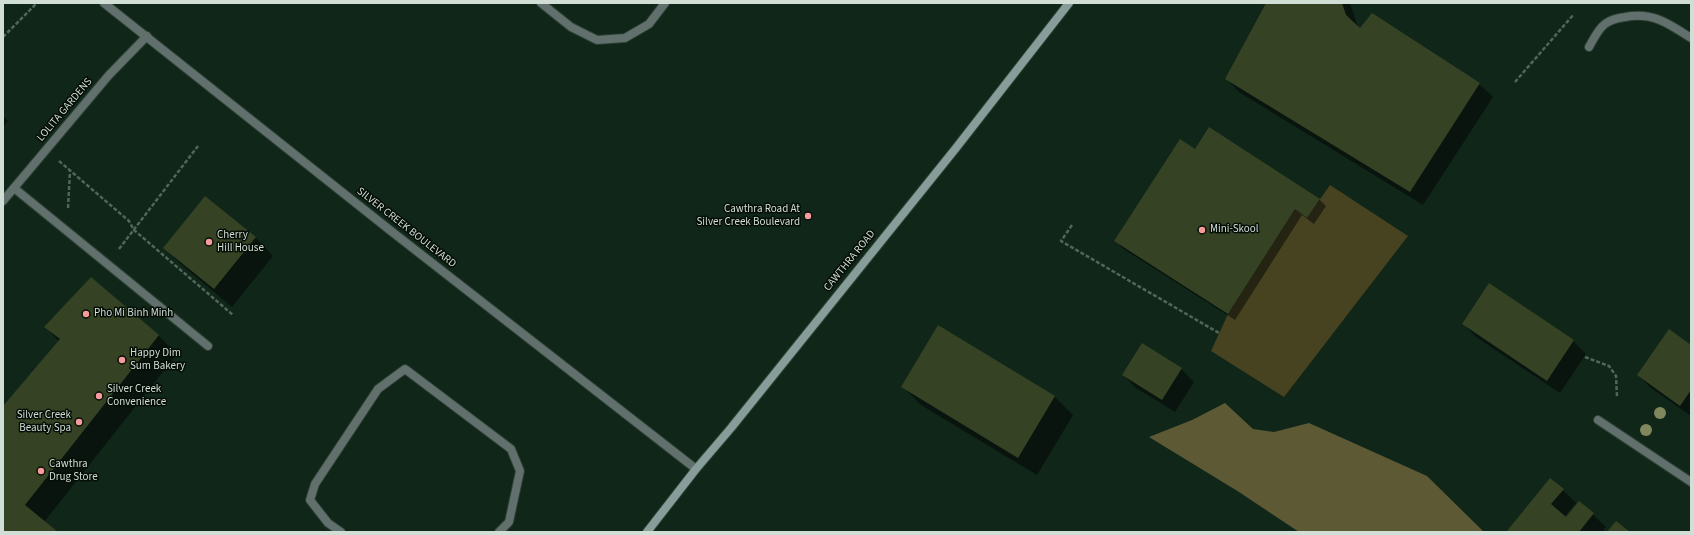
<!DOCTYPE html>
<html>
<head>
<meta charset="utf-8">
<style>
	body { margin:0 }
	#map { position:relative; width:1694px; height:535px; overflow:hidden; background:#102619; font-family:"Source Sans 3",sans-serif }
	canvas { display:block }
	.frame { position:absolute; inset:0; border:4px solid #d1ded5; pointer-events:none }
</style>
</head>
<body>
<div id="map">
<canvas width="1694" height="535"></canvas>
<div class="frame"></div>
</div>
<script>
const g = document.querySelector('canvas').getContext('2d');
g.lineJoin = 'round';
function fill(path, color) { g.fillStyle = color; g.fill(path, 'evenodd'); }
function strokePath(path, color, width, dash) { g.strokeStyle = color; g.lineWidth = width; g.lineCap = dash ? 'butt' : 'round'; g.setLineDash(dash || []); g.stroke(path); }
function drawText(font, color, halo, rows, align = 'center') {
  g.font = font + ' "Source Sans 3",sans-serif'; g.lineWidth = 3; g.setLineDash([]); g.textBaseline = 'middle'; g.strokeStyle = halo; g.fillStyle = color; for (const [text, x, y, turn = 0] of rows) {
    g.save(); g.translate(x, y); g.rotate((+turn || 0) * Math.PI / 180); g.textAlign = isNaN(turn) ? turn : align; if (halo) g.strokeText(text, 0, 0); g.fillText(text, 0, 0); g.restore();
  }
}
fill(new Path2D(`
	M1330 185 1408 236 1284 397 1211 351 1228 314 1295 209 1307 218Z`), '#474220');
fill(new Path2D(`
	M1225 403 1253 429 1274 432 1309 423 1427 476 1484 532H1299L1239 492 1149 437 1192 420Z`), '#5e5935');
fill(new Path2D(`
	M1267 3H1350L1358 27 1479 84 1493 97 1423 205 1239 92 1226 78Z
	M3 116 8 121 3 127Z
	M1195 150 1319 199 1326 206 1314 224 1302 215 1235 320 1122 248 1116 241Z
	M255 237 273 256 232 307 183 266 164 248Z
	M91 278 159 336 177 354 44 522 57 532H3V408L59 341 45 327Z
	M1463 324 1573 341 1586 354 1560 393 1476 337Z
	M939 327 1055 397 1073 415 1037 475 921 405 903 387Z
	M1691 345V416L1651 388 1638 375Z
	M1181 369 1194 382 1175 412 1136 388 1123 375Z
	M1563 490 1576 503 1564 517 1566 518 1579 502 1606 527 1602 532H1509Z`), '#0007');
fill(new Path2D(`
	M1266 3H1342L1346 15 1360 28 1372 13 1480 83 1410 192 1225 79Z
	M1209 127 1320 199 1307 218 1295 209 1228 314 1114 241 1180 139 1195 149Z
	M205 196 256 237 214 289 163 248Z
	M91 277 159 335 25 505 58 532H3V406L60 339 44 327Z
	M1489 283 1574 340 1547 381 1462 324Z
	M938 325 1055 396 1018 458 901 387Z
	M1669 329 1691 345V390L1680 406 1637 375Z
	M1142 343 1182 368 1162 400 1122 375Z
	M1550 478 1564 489 1551 504 1566 517 1579 501 1594 513 1579 532H1508L1507 531Z
	M1616 521 1630 532H1607Z`), '#354324');
const service = new Path2D(`
	M14 188 208 346
	M341 532 328 523 310 500 315 484 378 389 405 369 511 449 520 471 509 522 499 532`);
const minor = new Path2D(`
	M541 3 571 27 597 40 625 38 649 24 665 3
	M1589 47C1593 40 1598 29 1605 24 1610 20 1618 18 1625 17 1653 12 1668 23 1691 38
	M3 201 109 75 147 36
	M1598 420 1691 482`);
const tertiary = new Path2D(`
	M104 3 391 231 696 469`);
const secondary = new Path2D(`
	M647 532 696 469 731 428 956 148 1069 3`);
strokePath(service, '#2b4033', 10);
strokePath(minor, '#2b4033', 10);
strokePath(tertiary, '#2b4033', 10);
strokePath(secondary, '#2b4033', 10);
strokePath(new Path2D(`
	M3 37 34 6 36 3
	M1515 82 1574 14
	M59 161 129 221 134 230 233 315
	M68 208 70 171
	M1072 225 1061 241 1219 333
	M119 249 198 146
	M1585 357 1609 366 1616 376 1617 397`), '#526559', 2.5, [4, 2]);
strokePath(service, '#62706d', 8);
strokePath(minor, '#62706d', 8);
strokePath(tertiary, '#62706d', 8);
strokePath(secondary, '#879d99', 8);
g.fillStyle = '#81875d';
for (const [x, y] of [
	[1660,413],
	[1646,430]
]) { g.beginPath(); g.arc(x, y, 6, 0, 2 * Math.PI); g.fill(); }
for (const [x, y, r, color] of [
	[808,216,4,"#f59b9c"],
	[1202,230,4,"#f59b9c"],
	[209,242,4,"#f59b9c"],
	[86,314,4,"#f59b9c"],
	[122,360,4,"#f59b9c"],
	[99,396,4,"#f59b9c"],
	[79,422,4,"#f59b9c"],
	[41,471,4,"#f59b9c"]
]) { const dot = new Path2D(); dot.arc(x, y, r, 0, 2 * Math.PI); g.fillStyle = color; g.fill(dot); strokePath(dot, '#050d07', 1.5); }
drawText('11px', '#d1ded5', '#050d07', [
	["LOLITA GARDENS",65,110,-50],
	["SILVER CREEK BOULEVARD",406,228,38],
	["CAWTHRA ROAD",850,261,-51]
]);
drawText('11px', '#d1ded5', '#050d07', [
	["Cawthra Road At",800,210,"right"],
	["Silver Creek Boulevard",800,223,"right"],
	["Mini-Skool",1210,230],
	["Cherry",217,236],
	["Hill House",217,249],
	["Pho Mi Binh Minh",94,314],
	["Happy Dim",130,354],
	["Sum Bakery",130,367],
	["Silver Creek",107,390],
	["Convenience",107,403],
	["Silver Creek",71,416,"right"],
	["Beauty Spa",71,429,"right"],
	["Cawthra",49,465],
	["Drug Store",49,478]
], 'left');
</script>
</body>
</html>
